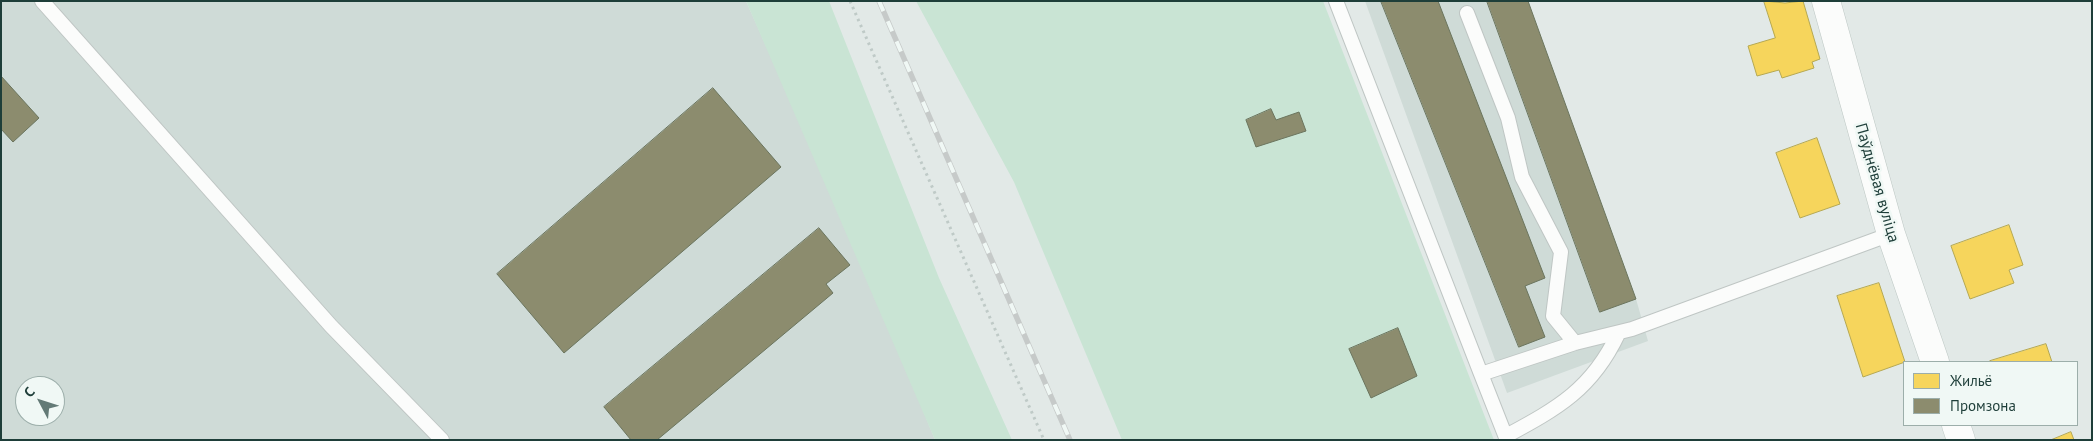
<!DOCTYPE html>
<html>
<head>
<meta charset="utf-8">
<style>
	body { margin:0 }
	#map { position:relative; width:2093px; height:441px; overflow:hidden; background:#e2e9e7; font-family:"PT Sans",sans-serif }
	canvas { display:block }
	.frame { position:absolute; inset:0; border:2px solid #1e3e39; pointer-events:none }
	.legend { position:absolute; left:1903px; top:361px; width:175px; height:65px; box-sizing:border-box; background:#f0f8f5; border:1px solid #9caeaa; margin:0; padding:6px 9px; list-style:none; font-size:15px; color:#1e3e39 }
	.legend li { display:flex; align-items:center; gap:10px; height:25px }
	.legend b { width:25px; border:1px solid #9caeaa }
	.north { position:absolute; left:15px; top:376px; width:50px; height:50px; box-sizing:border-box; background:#f0f8f5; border:1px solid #9caeaa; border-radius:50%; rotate:310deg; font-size:14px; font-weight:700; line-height:20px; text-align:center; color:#1e3e39 }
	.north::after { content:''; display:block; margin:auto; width:18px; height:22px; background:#637a76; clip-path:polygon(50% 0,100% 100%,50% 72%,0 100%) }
</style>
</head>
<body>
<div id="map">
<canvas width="2093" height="441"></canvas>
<div class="frame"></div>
<ul class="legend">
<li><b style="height:14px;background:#f6d55c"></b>Жильё</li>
<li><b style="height:14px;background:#8c8c6e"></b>Промзона</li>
</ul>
<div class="north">С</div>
</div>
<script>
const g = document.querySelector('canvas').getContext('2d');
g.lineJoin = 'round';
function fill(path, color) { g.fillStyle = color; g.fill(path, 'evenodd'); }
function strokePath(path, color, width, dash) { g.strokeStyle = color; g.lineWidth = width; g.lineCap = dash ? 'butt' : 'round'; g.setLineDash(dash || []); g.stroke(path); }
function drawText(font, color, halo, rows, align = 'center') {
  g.font = font + ' "PT Sans",sans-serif'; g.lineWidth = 5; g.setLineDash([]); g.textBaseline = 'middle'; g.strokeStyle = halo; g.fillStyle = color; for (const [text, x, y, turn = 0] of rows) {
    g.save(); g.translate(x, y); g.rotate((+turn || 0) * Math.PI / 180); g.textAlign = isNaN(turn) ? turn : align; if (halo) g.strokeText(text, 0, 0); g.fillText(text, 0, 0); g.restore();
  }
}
fill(new Path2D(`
	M1 1H746L868 273 935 440H1ZM25 386H55V416H25Z
	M1365 1H1528L1636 299 1648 341 1507 393Z`), '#cfdbd7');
fill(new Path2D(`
	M746 1H829L939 278 1012 440H935Z
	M916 1H1323L1494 440H1122L1014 182Z`), '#c9e4d4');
const homes = new Path2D(`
	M1764 1 1785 3 1803 1 1820 59 1812 62 1814 68 1782 78 1779 70 1757 76 1748 46 1775 38Z
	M1817 138 1840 204 1800 218 1776 153Z
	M2009 225 2023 265 2009 270 2014 283 1970 299 1951 246Z
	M1879 283 1905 362 1863 377 1837 296Z
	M2046 344 2052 362H1991L1990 361Z
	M2071 432 2074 440H2051Z`);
fill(homes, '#f6d55c');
strokePath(homes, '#b5a852', 1);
const industry = new Path2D(`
	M1381 1H1438L1545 278 1525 286 1545 337 1519 347Z
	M1487 1H1528L1636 299 1600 312Z
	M1 76 39 118 13 142 1 129Z
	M713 88 781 167 564 353 497 274Z
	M1271 109 1276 120 1299 112 1306 131 1256 147 1246 120Z
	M819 228 850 265 826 284 833 293 657 440H631L604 407Z
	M1398 328 1417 376 1371 398 1349 349Z`);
fill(industry, '#8c8c6e');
strokePath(industry, '#6b755e', 1);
const lane = new Path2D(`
	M42 1 331 326 442 440
	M1336 1 1481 374
	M1467 13 1508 118 1522 177 1561 252 1553 316 1575 343
	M1506 436C1558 408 1592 389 1618 334
	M1507 440 1481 374 1575 343 1632 329 1891 234`);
const secondary = new Path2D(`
	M1826 1 1891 234 1935 362
	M1956 425 1961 440`);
strokePath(lane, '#bfc6c4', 16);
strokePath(secondary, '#bdc7c4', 29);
strokePath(new Path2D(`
	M850 1 1044 440`), '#bfcac7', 3, [2.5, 4]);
strokePath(lane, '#fbfcfb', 14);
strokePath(secondary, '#fbfcfb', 28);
const rail = new Path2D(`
	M879 1 1070 440`);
strokePath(rail, '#c6cac9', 5.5);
strokePath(rail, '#f0f8f5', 4, [11]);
drawText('16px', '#1e3e39', '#f0f8f5', [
	["Паўднёвая вуліца",1877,183,74]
]);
</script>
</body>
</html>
